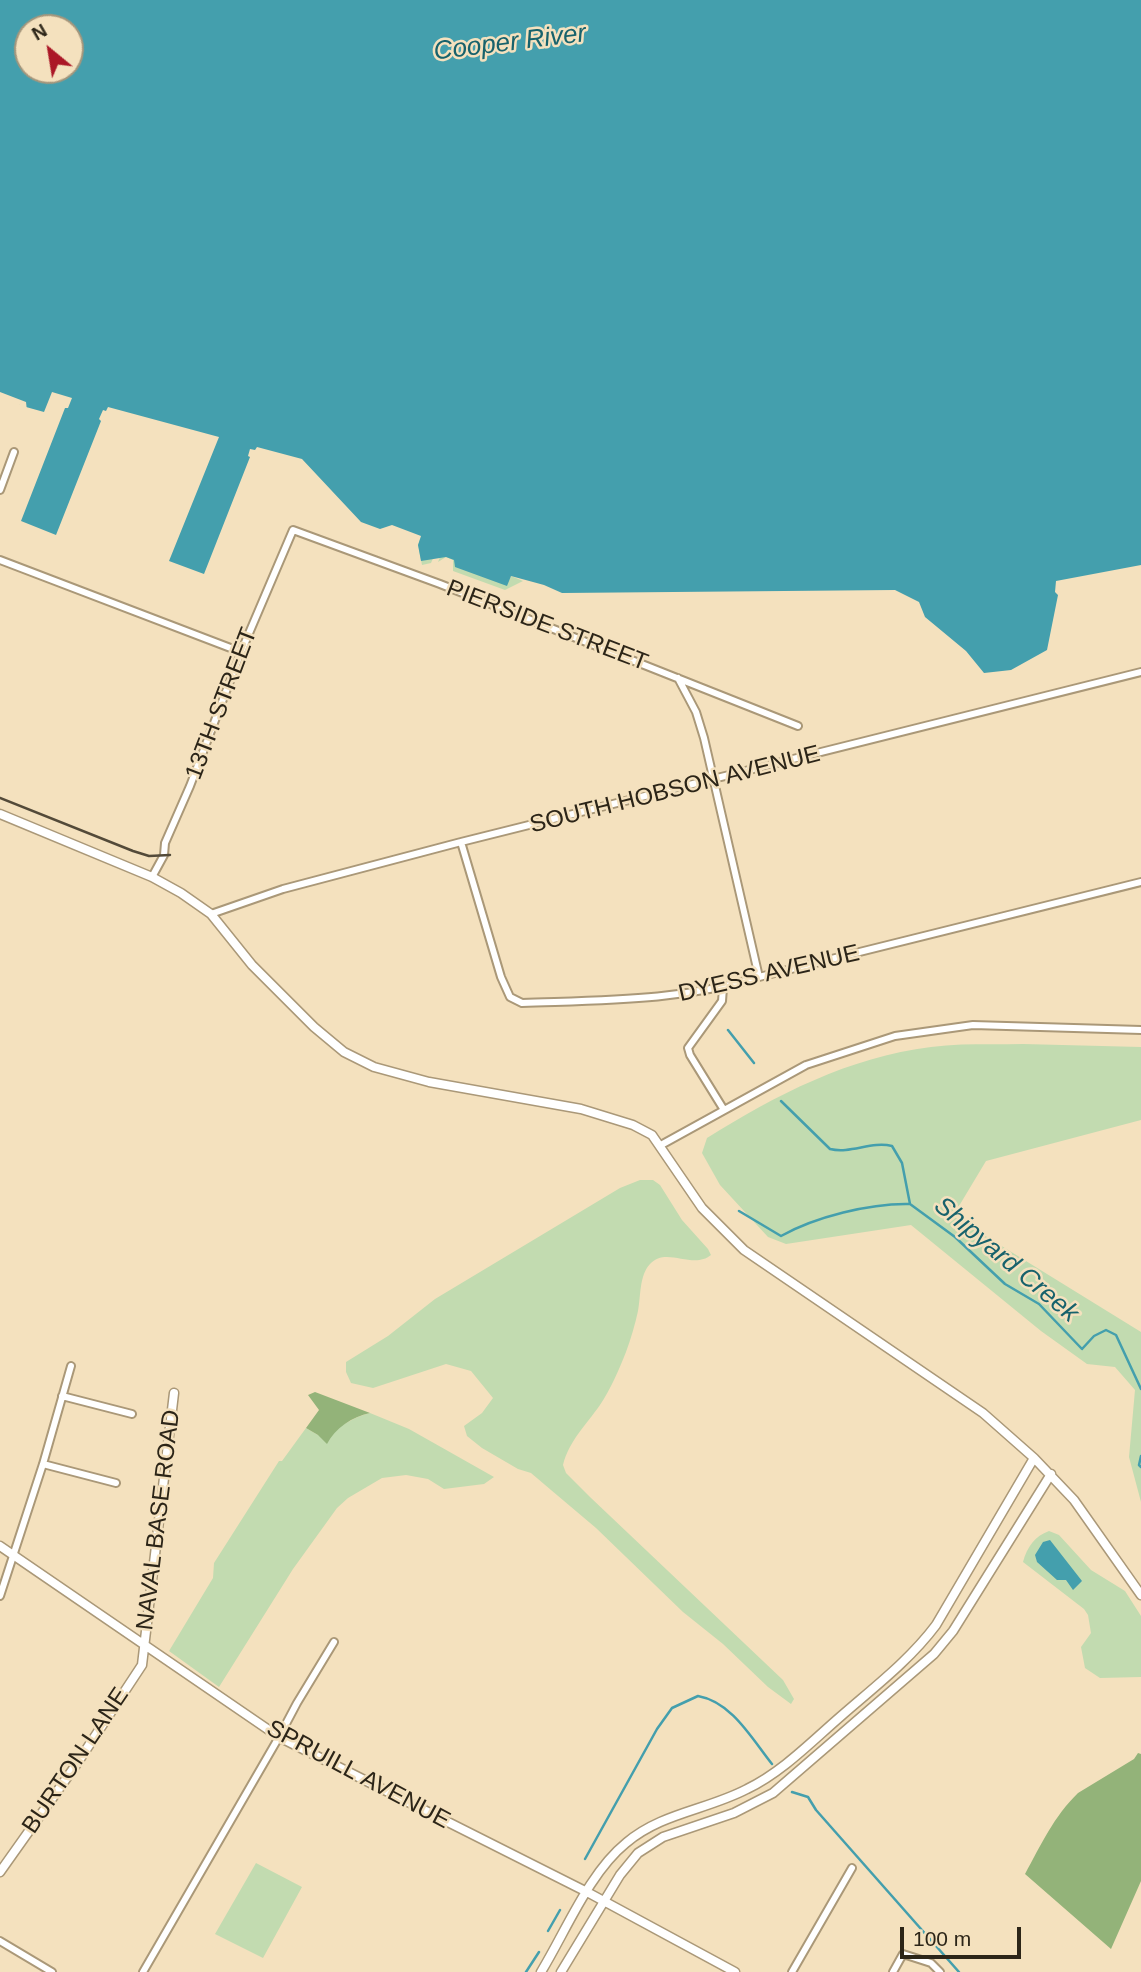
<!DOCTYPE html>
<html>
<head>
<meta charset="utf-8">
<style>
	body { margin:0 }
	#map { position:relative; width:1141px; height:1972px; overflow:hidden; background:#f4e1be; font-family:Helvetica,sans-serif }
	canvas { display:block }
	.north { position:absolute; left:14px; top:14px; width:70px; height:70px; box-sizing:border-box; background:#f4e1be; border:2px solid #a4967c; border-radius:50%; rotate:330deg; font-size:19px; font-weight:700; line-height:28px; text-align:center; color:#2c2518 }
	.north::after { content:''; display:block; margin:auto; width:24px; height:32px; background:#ab1726; clip-path:polygon(50% 0,100% 100%,50% 72%,0 100%) }
	.scale { position:absolute; left:900px; top:1927px; width:121px; height:32px; box-sizing:border-box; border:4px solid #2c2518; border-top:0; padding-left:9px; font-size:21px; line-height:24px; white-space:nowrap; color:#2c2518; -webkit-text-stroke:5px #f4e1be; paint-order:stroke }
</style>
</head>
<body>
<div id="map">
<canvas width="1141" height="1972"></canvas>
<div class="north">N</div>
<div class="scale">100 m</div>
</div>
<script>
const g = document.querySelector('canvas').getContext('2d');
g.lineJoin = 'round';
function fill(path, color) { g.fillStyle = color; g.fill(path, 'evenodd'); }
function strokePath(path, color, width, dash) { g.strokeStyle = color; g.lineWidth = width; g.lineCap = dash ? 'butt' : 'round'; g.setLineDash(dash || []); g.stroke(path); }
function drawText(font, color, halo, rows, align = 'center') {
  g.font = font + ' Helvetica,sans-serif'; g.lineWidth = 5; g.setLineDash([]); g.textBaseline = 'middle'; g.strokeStyle = halo; g.fillStyle = color; for (const [text, x, y, turn = 0] of rows) {
    g.save(); g.translate(x, y); g.rotate((+turn || 0) * Math.PI / 180); g.textAlign = isNaN(turn) ? turn : align; if (halo) g.strokeText(text, 0, 0); g.fillText(text, 0, 0); g.restore();
  }
}
fill(new Path2D(`
	M420 539 508 581 511 576 523 581 505 590 453 571V560L446 557 438 562 442 552 437 549 431 563 422 565 418 545Z
	M1023 1044 1141 1047V1120L986 1161 953 1216 1141 1332V1502L1129 1457 1135 1390 1115 1367 1087 1364 1041 1331 911 1225 786 1244 768 1237 720 1185 702 1153 707 1138C776 1095 849 1057 931 1047 961 1043 993 1045 1023 1044Z
	M640 1180H653L660 1185 682 1220 708 1249 711 1255C693 1270 666 1246 650 1264 639 1276 641 1296 638 1311 635 1325 631 1338 626 1352 619 1370 610 1390 600 1405 586 1425 569 1441 563 1465L566 1473 590 1497 783 1680 794 1699 791 1704 768 1687 723 1644 683 1612 596 1528 551 1490 531 1473 518 1469 482 1448 467 1436 464 1426 482 1413 493 1398 471 1371 446 1364 373 1388 351 1383 346 1372V1362L388 1336 435 1299 620 1188Z
	M370 1413 409 1429 494 1477 484 1484 444 1489 428 1479 406 1475 382 1478 348 1498 337 1508 293 1569 219 1687 169 1651 213 1578 214 1563 279 1461H282L306 1428 318 1435C337 1431 351 1417 370 1413Z
	M1049 1531 1059 1535 1091 1570 1125 1591 1141 1616V1677L1100 1678 1085 1668 1081 1647 1091 1633 1088 1615 1084 1609 1023 1562C1027 1547 1035 1536 1049 1531Z
	M256 1863 302 1887 263 1958 215 1934Z`), '#c2dbb0');
fill(new Path2D(`
	M315 1392 370 1413C352 1417 335 1428 327 1444L318 1435 306 1428 319 1410 308 1395Z
	M1138 1753 1141 1754V1881L1111 1949 1025 1874C1041 1845 1054 1816 1078 1793L1134 1759Z`), '#93b379');
fill(new Path2D(`
	M0 0H1141V565L1056 581 1055 592 1058 595 1047 650 1011 670 984 673 966 651 925 617 919 602 895 590 562 593 544 585 511 576 507 586 455 567 454 560 446 557 421 561 418 545 421 536 392 525 380 529 361 522 302 459 257 447 255 450 250 449 248 456 250 457 204 574 169 561 219 437 108 407 106 411 103 410 99 419 101 421 56 535 21 521 65 408H68L72 398 52 392 44 412 26 407 0 396ZM28 28H70V70H28Z
	M1050 1540 1082 1581 1073 1590 1066 1580H1057L1037 1562 1035 1555 1043 1542Z`), '#449fad');
fill(new Path2D(`
	M0 392 26 402 27 411 20 405 0 400Z`), '#f4e1be');
strokePath(new Path2D(`
	M728 1030 754 1063
	M781 1101 830 1149C851 1154 871 1141 892 1146L902 1163 910 1204 955 1237 1005 1284 1039 1304 1082 1349 1094 1336 1106 1330 1116 1335 1141 1389
	M739 1211 781 1236C815 1217 870 1203 910 1204
	M1141 1456 1139 1465 1141 1467
	M792 1792 808 1797 816 1810 959 1972
	M585 1859 657 1729 672 1708 698 1696C732 1702 752 1739 772 1764
	M548 1931 560 1910
	M526 1972 539 1952`), '#449fad', 2.5);
const minor = new Path2D(`
	M0 490 14 452
	M0 560 241 652
	M678 678 696 712 704 738 759 977
	M461 842 501 977 510 997 522 1003C603 1000 681 1001 759 977L1141 882
	M152 877 164 855 165 843 190 786 241 652 293 530 440 584 798 726
	M211 914 283 889 461 842 1141 672
	M723 988 722 1001 688 1048 690 1055 724 1110
	M661 1145 806 1065 895 1036 973 1025 1141 1030
	M62 1396 132 1414
	M43 1464 116 1483
	M0 1596 43 1464 71 1366
	M0 1941 52 1972
	M143 1972 279 1737 297 1703 334 1642
	M792 1972 852 1868
	M893 1972 903 1954 931 1963 940 1972`);
const tertiary = new Path2D(`
	M0 814 152 877 181 893 211 914 252 965 314 1027 344 1052 374 1067 429 1082 581 1109 633 1125 652 1135 702 1208 744 1250 983 1413 1034 1458 1074 1500 1141 1595
	M0 1546 279 1737 587 1892 735 1972
	M0 1872 78 1762 142 1665 174 1393
	M541 1972C566 1931 589 1873 626 1843 661 1813 707 1810 747 1789 782 1772 810 1743 840 1717 873 1688 909 1661 936 1625L1034 1458
	M561 1972 620 1875 638 1853 663 1837 734 1813 773 1793 934 1654 953 1631 1051 1474`);
strokePath(minor, '#aa9878', 10);
strokePath(tertiary, '#aa9878', 11);
strokePath(minor, '#fff', 6);
strokePath(tertiary, '#fff', 8);
strokePath(new Path2D(`
	M0 798 133 851 149 856 170 855`), '#534a39', 2.5);
drawText('24px', '#2c2518', '#f4e1be', [
	["PIERSIDE STREET",547,626,21],
	["13TH STREET",222,704,-69],
	["SOUTH HOBSON AVENUE",675,790,-14],
	["DYESS AVENUE",769,974,-13],
	["NAVAL BASE ROAD",159,1520,-83],
	["BURTON LANE",76,1761,-56],
	["SPRUILL AVENUE",358,1775,28]
]);
drawText('italic 26px', '#17626c', '#f4e1be', [
	["Cooper River",510,43,-7],
	["Shipyard Creek",1006,1260,40]
]);
</script>
</body>
</html>
